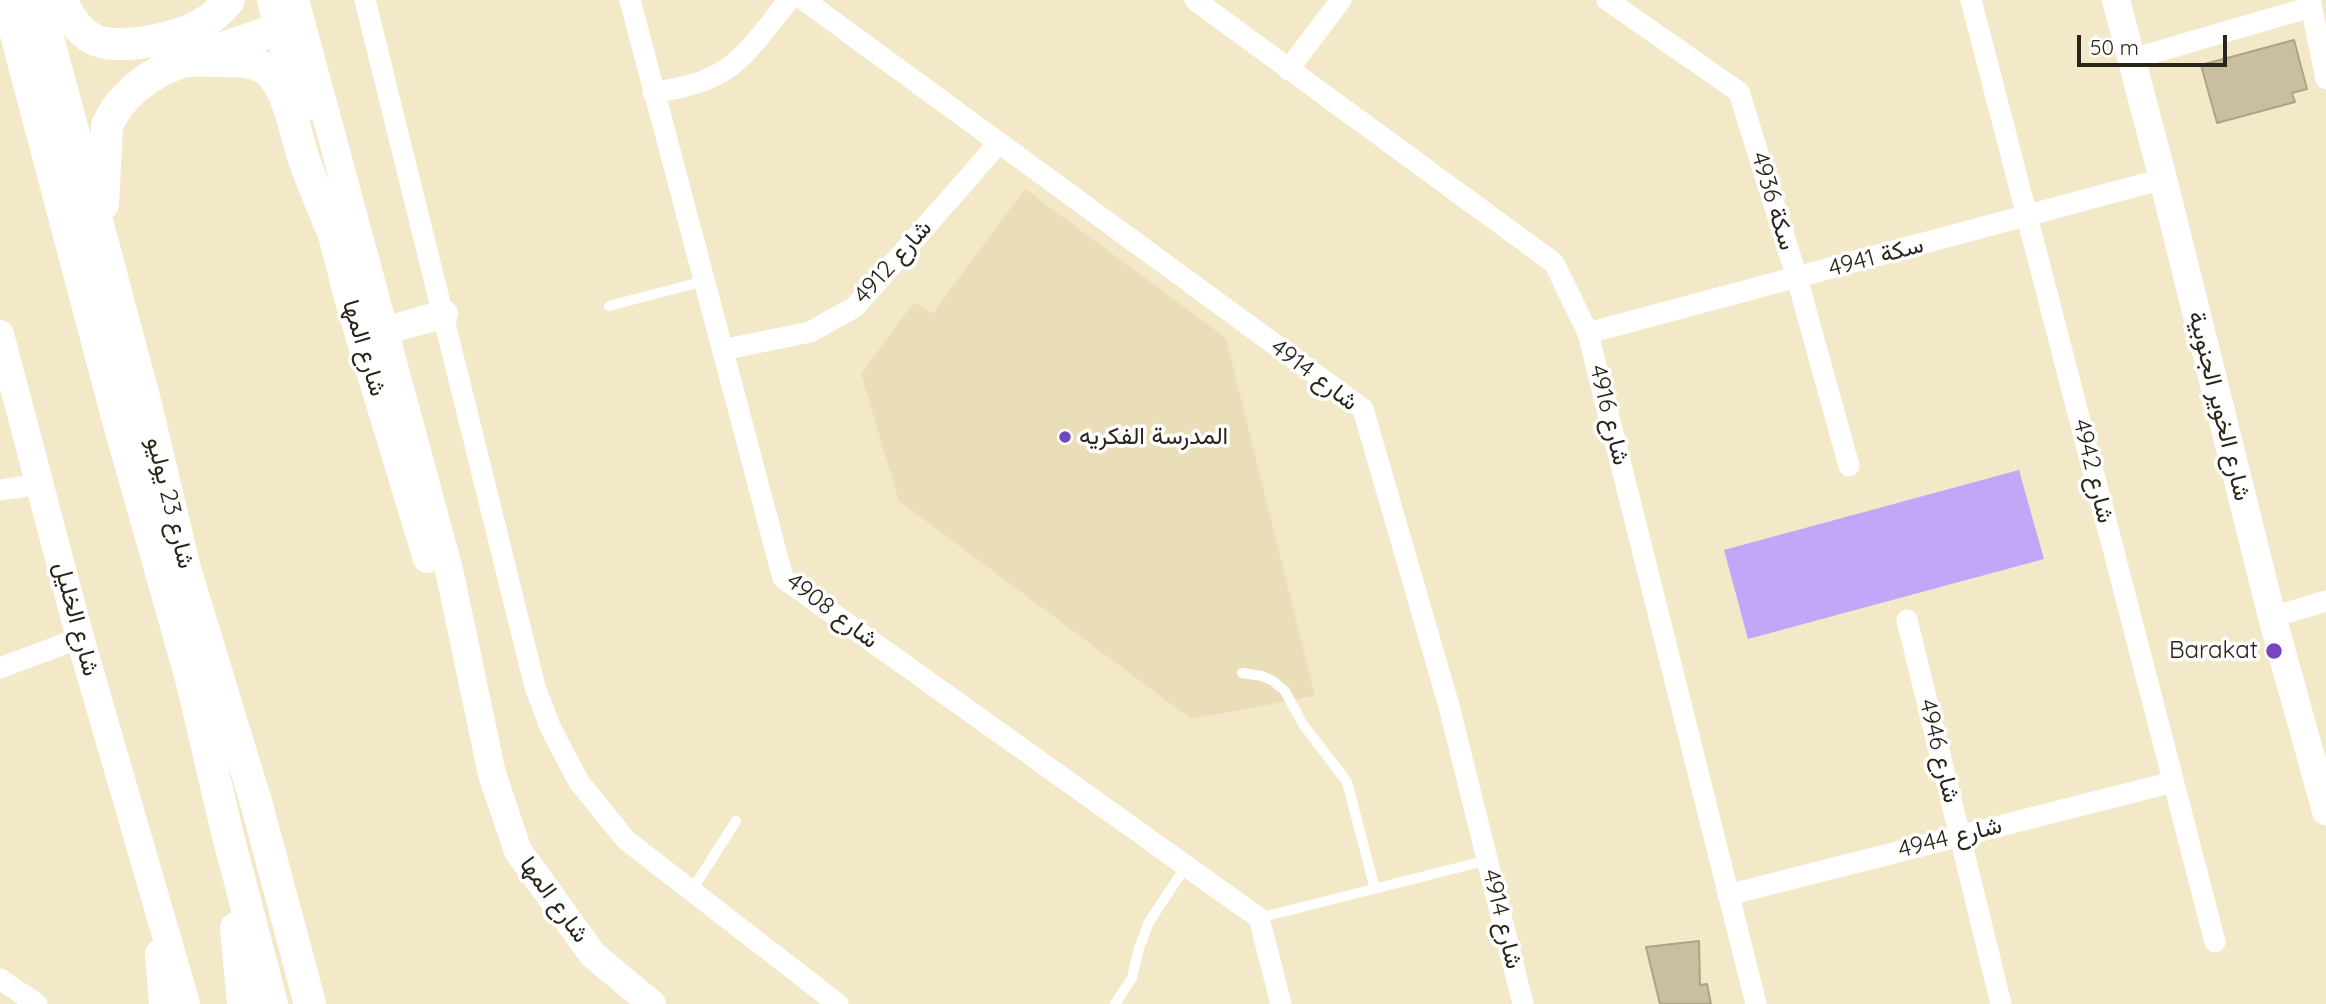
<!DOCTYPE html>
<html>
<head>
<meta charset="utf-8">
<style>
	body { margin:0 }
	#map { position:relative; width:2326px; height:1004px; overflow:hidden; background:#f3e9c9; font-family:Quicksand,sans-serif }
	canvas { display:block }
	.scale { position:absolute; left:2077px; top:35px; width:150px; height:32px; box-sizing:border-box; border:4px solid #29251a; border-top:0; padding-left:9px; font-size:21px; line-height:24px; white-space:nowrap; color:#29251a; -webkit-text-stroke:5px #fff; paint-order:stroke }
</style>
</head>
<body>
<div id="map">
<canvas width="2326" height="1004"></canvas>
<div class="scale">50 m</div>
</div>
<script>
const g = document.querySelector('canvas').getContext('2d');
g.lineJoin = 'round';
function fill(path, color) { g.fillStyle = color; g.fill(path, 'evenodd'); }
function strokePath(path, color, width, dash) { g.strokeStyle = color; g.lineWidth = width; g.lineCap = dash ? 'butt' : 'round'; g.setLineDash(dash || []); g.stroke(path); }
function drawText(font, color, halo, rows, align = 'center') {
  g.font = font + ' Quicksand,Vazirmatn,sans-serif'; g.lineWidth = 7; g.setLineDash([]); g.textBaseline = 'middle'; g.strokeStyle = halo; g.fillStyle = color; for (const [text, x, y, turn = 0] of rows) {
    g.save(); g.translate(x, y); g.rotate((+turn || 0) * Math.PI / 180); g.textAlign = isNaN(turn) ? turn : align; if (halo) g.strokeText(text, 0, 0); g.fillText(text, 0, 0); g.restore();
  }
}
fill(new Path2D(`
	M1025 189 1226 338 1315 696 1191 719 899 501 861 374 914 302 932 314Z`), '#eadeb8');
fill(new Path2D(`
	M2019 470 2044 559 1748 639 1724 550Z`), '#c0a7f7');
const building = new Path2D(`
	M2294 40 2307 89 2292 93 2295 102 2217 123 2201 65Z
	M1699 941 1700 985 1707 984 1711 1004H1660L1646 947Z`);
fill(building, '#c9bfa0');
strokePath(building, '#ada386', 2);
strokePath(new Path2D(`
	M609 306 704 281
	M1242 673 1262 676 1273 681 1285 691 1302 723 1347 782 1375 889
	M692 890 736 821
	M1259 918 1488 860
	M1115 1004 1132 978 1139 948 1149 922 1186 866`), '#fff', 10);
strokePath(new Path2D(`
	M365 0 535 687 551 729 579 782 626 840 838 1004
	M630 0 783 578 1259 918 1281 1004
	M804 0 1363 409 1449 706 1523 1004
	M1195 0 1554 263 1588 333 1756 1004
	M1607 0 1739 92 1797 278 1849 466
	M1971 0 2215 942
	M2310 0 2326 79
	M2132 59 2311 7
	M1288 70 1341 0
	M653 92C731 83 743 57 789 0
	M1588 333 2163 179
	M722 350 810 332 855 307 998 144
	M0 490 40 484
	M2272 617 2326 601
	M1907 620 2001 1004
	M0 668 80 638
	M1728 895 2173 782
	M0 979 37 1004`), '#fff', 21);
strokePath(new Path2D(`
	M271 0 300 111
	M295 0 449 570 492 774 518 851 593 955 652 1004
	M2116 0 2163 179 2272 617 2326 811
	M324 204 350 305 427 559
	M384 331 444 314
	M0 334 80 638 186 1004
	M159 954 163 1004`), '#fff', 28);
strokePath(new Path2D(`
	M7 0 116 413 192 682 227 832 272 1004
	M38 0 146 405 185 569 256 802 310 1004
	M62 0C68 17 83 38 101 42 125 49 174 38 196 27 209 21 220 12 229 0
	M205 54 279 29
	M103 204 107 126C119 96 151 72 182 62 194 59 211 61 224 61 241 61 261 61 273 76 291 99 295 133 304 160 312 182 321 203 330 225
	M236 928 243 1004`), '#fff', 32);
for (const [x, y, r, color] of [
	[1065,437,7,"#7646be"],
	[2274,651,9,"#7646be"]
]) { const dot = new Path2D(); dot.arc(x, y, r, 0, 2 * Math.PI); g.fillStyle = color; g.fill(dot); strokePath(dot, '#fff', 2.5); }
drawText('24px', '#29251a', '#fff', [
	["سكة 4936",1773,201,73],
	["سكة 4941",1876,257,-15],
	["4912 شارع",893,262,-48],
	["شارع المها",364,348,73],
	["4914 شارع",1314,375,37],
	["شارع الخوير الجنوبية",2219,406,76],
	["4916 شارع",1609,415,76],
	["4942 شارع",2093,471,76],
	["شارع 23 يوليو",170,503,76],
	["4908 شارع",832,611,37],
	["شارع الخليل",76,619,75],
	["4946 شارع",1939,751,76],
	["4944 شارع",1950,838,-14],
	["شارع المها",554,900,54],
	["4914 شارع",1502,919,76]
]);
drawText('24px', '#29251a', '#fff', [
	["المدرسة الفكريه",1079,437],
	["Barakat",2258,651,"right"]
], 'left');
</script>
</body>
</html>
